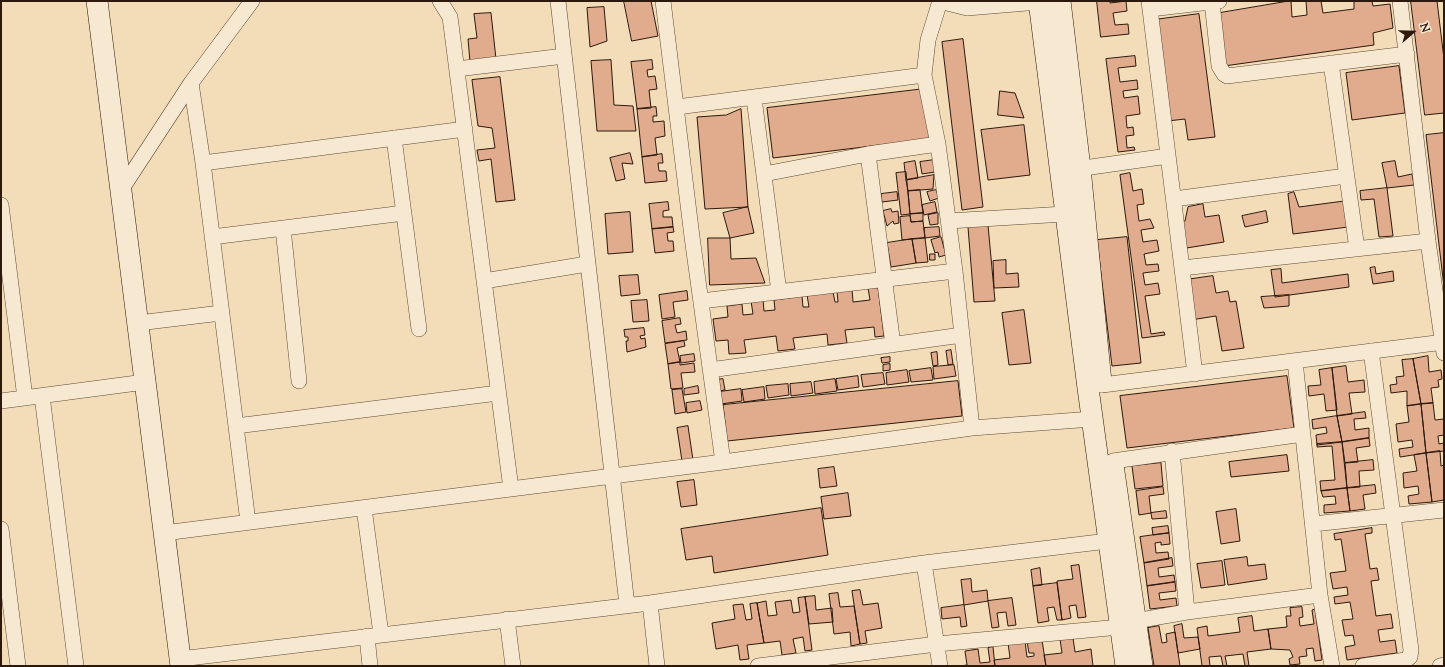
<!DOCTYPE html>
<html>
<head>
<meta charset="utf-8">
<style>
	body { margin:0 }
	#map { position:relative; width:1445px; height:667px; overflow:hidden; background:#f3ddb8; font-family:"Sorts Mill Goudy",serif }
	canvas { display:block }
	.frame { position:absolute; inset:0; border:2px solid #2d180c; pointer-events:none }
	.north { position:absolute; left:1393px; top:12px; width:40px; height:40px; -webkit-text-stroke:3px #f7e9d1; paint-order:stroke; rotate:70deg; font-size:11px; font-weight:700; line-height:16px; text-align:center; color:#2d180c }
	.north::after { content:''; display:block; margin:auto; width:14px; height:18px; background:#2d180c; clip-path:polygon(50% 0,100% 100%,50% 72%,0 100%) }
</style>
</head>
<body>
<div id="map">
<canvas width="1445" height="667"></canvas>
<div class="frame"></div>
<div class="north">N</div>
</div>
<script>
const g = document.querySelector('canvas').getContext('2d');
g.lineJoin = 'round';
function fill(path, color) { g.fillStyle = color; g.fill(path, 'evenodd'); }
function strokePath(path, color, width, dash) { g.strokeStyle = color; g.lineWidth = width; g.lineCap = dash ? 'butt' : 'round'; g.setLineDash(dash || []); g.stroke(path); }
const building = new Path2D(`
	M624 1H651L658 36 632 41Z
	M1097 1H1110V3L1126 1 1127 11 1113 13 1115 25 1128 24 1129 34 1101 37Z
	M1291 1 1292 17 1307 15 1306 1H1321L1323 13 1354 9V1H1372L1373 6 1390 4 1393 28 1373 33 1374 45 1224 66 1220 13Z
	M1411 1H1437L1444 59V113L1425 115Z
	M604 7 607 41 590 47 587 8Z
	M491 13 496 59 470 62 468 39 477 38 474 14Z
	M1199 14 1215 137 1188 140 1185 119 1159 122 1146 21Z
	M963 39 983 207 962 210 942 42Z
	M1135 56 1136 66 1118 68 1120 82 1137 80 1138 89 1123 91 1124 98 1138 96 1140 114 1126 116 1127 128 1133 127 1134 135 1126 136 1127 148 1134 147 1135 150 1118 152 1106 59Z
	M611 60 614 105 633 106 636 131H597L591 61Z
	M652 60 653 69 647 70 648 77 655 76 657 89 649 90 651 108 637 109 631 62Z
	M1399 66 1405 113 1352 120 1346 73Z
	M500 77 515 200 496 202 491 159 479 161 477 150 495 148 492 128 478 126 472 80Z
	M924 89 930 139 773 158 767 108Z
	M1000 91 1015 93 1024 118 998 115Z
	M656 107 657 116H653V122L664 121 665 136 655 138 657 155 642 157 637 109Z
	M741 109 748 207 705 209 697 117 726 115Z
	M1024 125 1030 175 988 180 981 130Z
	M1444 133V287L1426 135Z
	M630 153 633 164 622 163 625 179 616 181 610 158Z
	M662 154 663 163H658L659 171H666L667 181 645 183 642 157Z
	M934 160 935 172 922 174 920 162Z
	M915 161 918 178 906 180 904 163Z
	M1395 161 1398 177 1412 174 1414 185 1387 188 1382 163Z
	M906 172 910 214 901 215 896 173Z
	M1130 173 1133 191 1142 189 1144 204 1137 205 1139 221 1150 219 1154 228 1141 230 1143 242 1157 240 1159 251 1144 254 1146 265 1158 264 1159 271 1143 273 1145 285 1158 283 1160 294 1145 296 1151 334 1164 332 1165 335 1142 338 1120 175Z
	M934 175 933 189 908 191 906 180Z
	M1387 188 1393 236 1379 237 1374 199 1361 200 1360 191Z
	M920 190 923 213 910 214 908 191Z
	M936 190 939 198 930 201 927 192Z
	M897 192 898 200 882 202 881 194Z
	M1294 192 1299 207 1344 201 1348 227 1293 234 1288 194Z
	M668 202 669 210 663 211V217H672L673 227 652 229 649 204Z
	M935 202 937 212 924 215 922 205Z
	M1203 204 1205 217 1219 215 1224 242 1174 250 1170 223 1185 221 1188 207Z
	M748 207 754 233 730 238 723 213Z
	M891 209 892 212 898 211 899 223 894 224 893 221 887 226 883 211Z
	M1266 211 1268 222 1245 227 1242 216Z
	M630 212 633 252 608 254 605 214Z
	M923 213V221L911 222 910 214Z
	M938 213V224L930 225 928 215Z
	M910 216 911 222 923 221 925 238 902 240 900 217Z
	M988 225 995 301 974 302 968 227Z
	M673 227 674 232 667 233 668 241H673L674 251 655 253 652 229Z
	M939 227 940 236 925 238 924 228Z
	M941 237 946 255 939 257 938 252 935 253 931 240Z
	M1127 237 1141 363 1112 366 1097 240Z
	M708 238H730L731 259 756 258 765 283 710 285Z
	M925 238 928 262 916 263 912 239Z
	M912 239 916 263 891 267 887 243Z
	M930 254H935V260H930Z
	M1006 260V274L1018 273 1019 287 994 288 993 261Z
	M1375 267 1376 274 1393 271 1394 281 1373 284 1370 268Z
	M1281 269 1282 283 1348 274 1349 287 1275 297 1271 270Z
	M638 275 640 294 621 296 619 276Z
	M1213 276 1216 293 1228 291 1230 302 1236 301 1244 348 1222 351 1216 316 1184 321 1178 281Z
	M878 287 884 336 875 337 874 327 845 330 847 343 828 345 827 334 793 338 795 349 778 351 776 336 744 340 746 353 729 354 728 340 716 341 713 319 728 317 727 306 742 304 743 315 753 314 751 301 763 299 764 311 775 310 774 300 802 296 803 307H809L807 295 833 292 835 302H838L837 291 852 289 853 302 870 300 868 288Z
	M687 291 688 300 673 302 675 317 662 319 659 295Z
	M1289 295V306L1264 308 1261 297Z
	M647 300 649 321 633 322 631 301Z
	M1024 310 1031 363 1009 365 1002 313Z
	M680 318 681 324 675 325 677 333 686 331 687 340 665 343 662 321Z
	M644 328 645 335 640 336 641 339 645 338 646 347 627 352 626 341H628V337H625L624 330Z
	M684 341 685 346 677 348 680 362 668 364 665 344Z
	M951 350 953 364 948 365 946 351Z
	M937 352 938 365 933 366 931 353Z
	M694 354 695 361 681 363 680 356Z
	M1428 356 1429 372 1441 370 1442 379 1438 380 1439 387 1431 388 1433 403 1421 404 1413 359Z
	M890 357V362L882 363 881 358Z
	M1413 359 1421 404 1407 406V391L1391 393 1390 385 1397 384 1396 377 1404 376 1402 360Z
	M680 362V365L694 363 695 372 681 373 683 388 671 389 668 364Z
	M890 364V370L883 371V365Z
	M954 365 956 376 934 379 933 367Z
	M1346 366 1348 382 1364 380 1365 392 1349 393 1352 414 1337 416 1332 368Z
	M931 368 933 380 911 382 909 371Z
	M1332 368 1337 410 1326 411 1324 394 1309 396 1308 386 1321 385 1319 370Z
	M907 370 909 382 887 385 886 373Z
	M883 373 885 384 863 387 861 375Z
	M858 376 859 387 838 390 836 379Z
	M1287 376 1294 428 1127 448 1120 396Z
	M723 379 725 390 718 391 716 380Z
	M835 379 837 391 815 394 814 382Z
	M958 381 962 416 727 441 723 405Z
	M811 382 813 393 791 396 790 384Z
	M788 384 789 395 768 398 766 386Z
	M698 386 699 393 684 395V389Z
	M764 387 765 399 744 402 742 390Z
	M682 389 686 412 675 414 672 390Z
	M741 389 742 401 721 404 719 392Z
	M700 401 702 410 687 413 686 403Z
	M1433 403 1435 420 1444 419V435L1438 436 1439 444 1444 443V451L1426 453 1421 404Z
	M1421 404 1426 453 1400 457 1399 449 1413 447 1412 440 1398 442 1396 424 1409 422 1407 406Z
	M1365 412 1366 418 1354 419 1355 430 1369 428V438L1342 442 1337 416Z
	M1337 416 1342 442 1317 445 1316 435 1327 433 1326 427 1313 429 1312 420Z
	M688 426 693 460 682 461 677 428Z
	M1369 438 1370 446 1356 448 1358 462 1345 463 1342 442Z
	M1342 442 1347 488 1321 491 1320 481 1335 480 1332 446 1317 447V444Z
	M1440 451 1441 466 1444 465V500L1432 502 1426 453Z
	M1426 453 1432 502 1409 504 1408 496 1419 494 1418 486 1404 488 1403 473 1417 471 1414 455Z
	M1287 455 1289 471 1231 477 1229 462Z
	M1373 460 1374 470 1359 471 1360 487 1347 488 1345 463Z
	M1161 463 1163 486 1135 489 1132 466Z
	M834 467 837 486 820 488 818 469Z
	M694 480 697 505 681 507 677 482Z
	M1375 485 1376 493 1363 495 1365 509 1350 511 1347 488Z
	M1163 487 1164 494 1149 496 1151 513 1139 515 1136 491Z
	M1347 488 1350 511 1324 513V505L1336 504 1335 496 1323 497 1321 491Z
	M848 493 851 516 824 519 821 497Z
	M821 508 828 555 714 573 712 556 686 560 681 529Z
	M1236 509 1240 541 1221 544 1216 512Z
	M1166 511 1167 518 1152 519 1151 513Z
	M1168 526 1169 533 1153 535 1152 528Z
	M1372 528V533L1365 534 1370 569 1377 568 1379 580 1371 581 1376 616 1391 614 1393 628 1378 630 1380 642 1395 640 1397 653 1347 660 1345 647 1355 645 1353 635 1345 636 1342 620 1353 619 1350 602 1335 604 1334 597 1348 595 1347 587 1333 589 1330 573 1346 571 1341 539 1335 540 1334 534Z
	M1169 533 1170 544 1161 545V542L1155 543 1156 553 1168 552 1169 559 1144 563 1140 537Z
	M1247 557 1248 566 1265 564 1267 579 1228 585 1224 560Z
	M1172 558 1173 566 1158 568 1159 577 1174 575 1175 582 1147 586 1144 563Z
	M1222 561 1225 585 1201 588 1197 564Z
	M1079 565 1086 617 1078 618 1076 605 1069 606 1071 618 1062 620 1057 581 1073 579 1071 566Z
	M1040 568 1042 585 1033 586 1031 570Z
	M971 579 972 592 987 590 988 601 964 605 961 580Z
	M1175 582 1176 591 1159 593 1160 600 1176 598 1177 606 1150 609 1147 586Z
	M1057 583 1062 620H1057L1054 607 1047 608 1049 621 1038 623 1033 586Z
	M860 590 863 605 878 603 882 628 865 631 867 643 860 644 852 591Z
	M838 593 840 607 854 606 860 644 851 646 850 632 834 634 829 594Z
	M815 596 816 610 832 608 833 622 809 624 805 597Z
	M805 597 812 650 805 651 803 637 793 639 796 653 782 655 780 641 764 643 757 603 766 601 768 616 777 615 775 602 791 600 793 613 800 612 798 598Z
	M1012 598 1016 625 1008 626 1006 612 997 613 999 627 992 628 988 601Z
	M757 603 764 643 747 645 749 659 740 660 738 645 716 649 712 623 735 619 733 605 743 604 746 620 752 619 750 604Z
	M964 605 967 626 961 627 960 617 942 619 941 608Z
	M1302 607 1303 617 1299 618 1300 626 1314 624 1312 610 1315 609 1322 660 1315 661 1313 648 1306 649 1307 656 1299 657 1300 664 1290 665 1289 659 1293 657 1290 650 1271 649 1268 629 1287 627 1286 616H1291L1290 608Z
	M1252 616 1254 631 1268 629 1271 649 1247 652 1249 666H1245L1243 654 1225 656 1227 666H1223L1221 656 1209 657 1210 666H1202L1197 628 1207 626 1208 636 1240 632 1238 618Z
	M1182 624 1184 638 1198 637 1200 649 1178 653 1174 626Z
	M1159 626 1162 643 1167 642 1166 634 1175 632 1180 666H1154L1148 628Z
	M1073 638 1075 652 1091 649 1093 666H1046L1044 655 1062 653 1060 639Z
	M1042 640 1046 666H995L994 660 1010 658 1008 643 1025 641 1027 657 1034 656V653H1029L1027 641Z
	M993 647 995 666H960L967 665 965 651 978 649 980 663 990 662 988 648Z`);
fill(building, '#e1ab8e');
strokePath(building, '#2d180c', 1);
const street = new Path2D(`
	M440 1 450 17 511 489
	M558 1 627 605
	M663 1 692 237 723 462
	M939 1 967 8 1039 2
	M940 1 928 40 924 75 938 144 955 271 972 428
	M1149 1 1195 374
	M1400 1 1428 241 1444 353
	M1212 2 1219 66 1224 74 1227 76 1407 54
	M1150 9 1219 1
	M1331 63 1357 249
	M457 69 564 56
	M191 83 203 163 248 522
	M754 98 779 292
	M677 107 924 75
	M394 138 419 329
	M868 154 893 345
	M203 163 465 129
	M1070 170 1168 156
	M764 174 868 154 938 144
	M121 190 191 83 252 1
	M1174 199 1346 176
	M1 205 25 398
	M948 221 1065 214
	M283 228 299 381
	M212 237 404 213
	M1182 268 1428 241
	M484 281 587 264
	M701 301 955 271
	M138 323 221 313
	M1295 361 1320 595 1332 666
	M710 370 962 335
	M1102 385 1444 342
	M42 396 76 666
	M1 401 145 382
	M236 426 498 393
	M1172 451 1187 612
	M1113 461 1303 434
	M364 508 381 634
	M1313 524 1444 510
	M1 529 18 666
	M164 533 723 462 972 428 1092 419
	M924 563 940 666
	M650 603 657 666
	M507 619 513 666
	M1135 621 1187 612 1320 595
	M367 636 370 666
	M180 659 650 603 924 563 1108 541
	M758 666 937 644 1120 627
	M1363 666 1406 660 1410 657 1411 650 1371 351
	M1440 666 1444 665`);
const secondary = new Path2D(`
	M97 1 181 666
	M1039 1 1088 388 1126 666
	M1060 1 1080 168 1101 382
	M1113 465 1142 666`);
strokePath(street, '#5e4937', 16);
strokePath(secondary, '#2d180c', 22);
strokePath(street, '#f7e9d1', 15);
strokePath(secondary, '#f7e9d1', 21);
</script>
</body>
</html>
